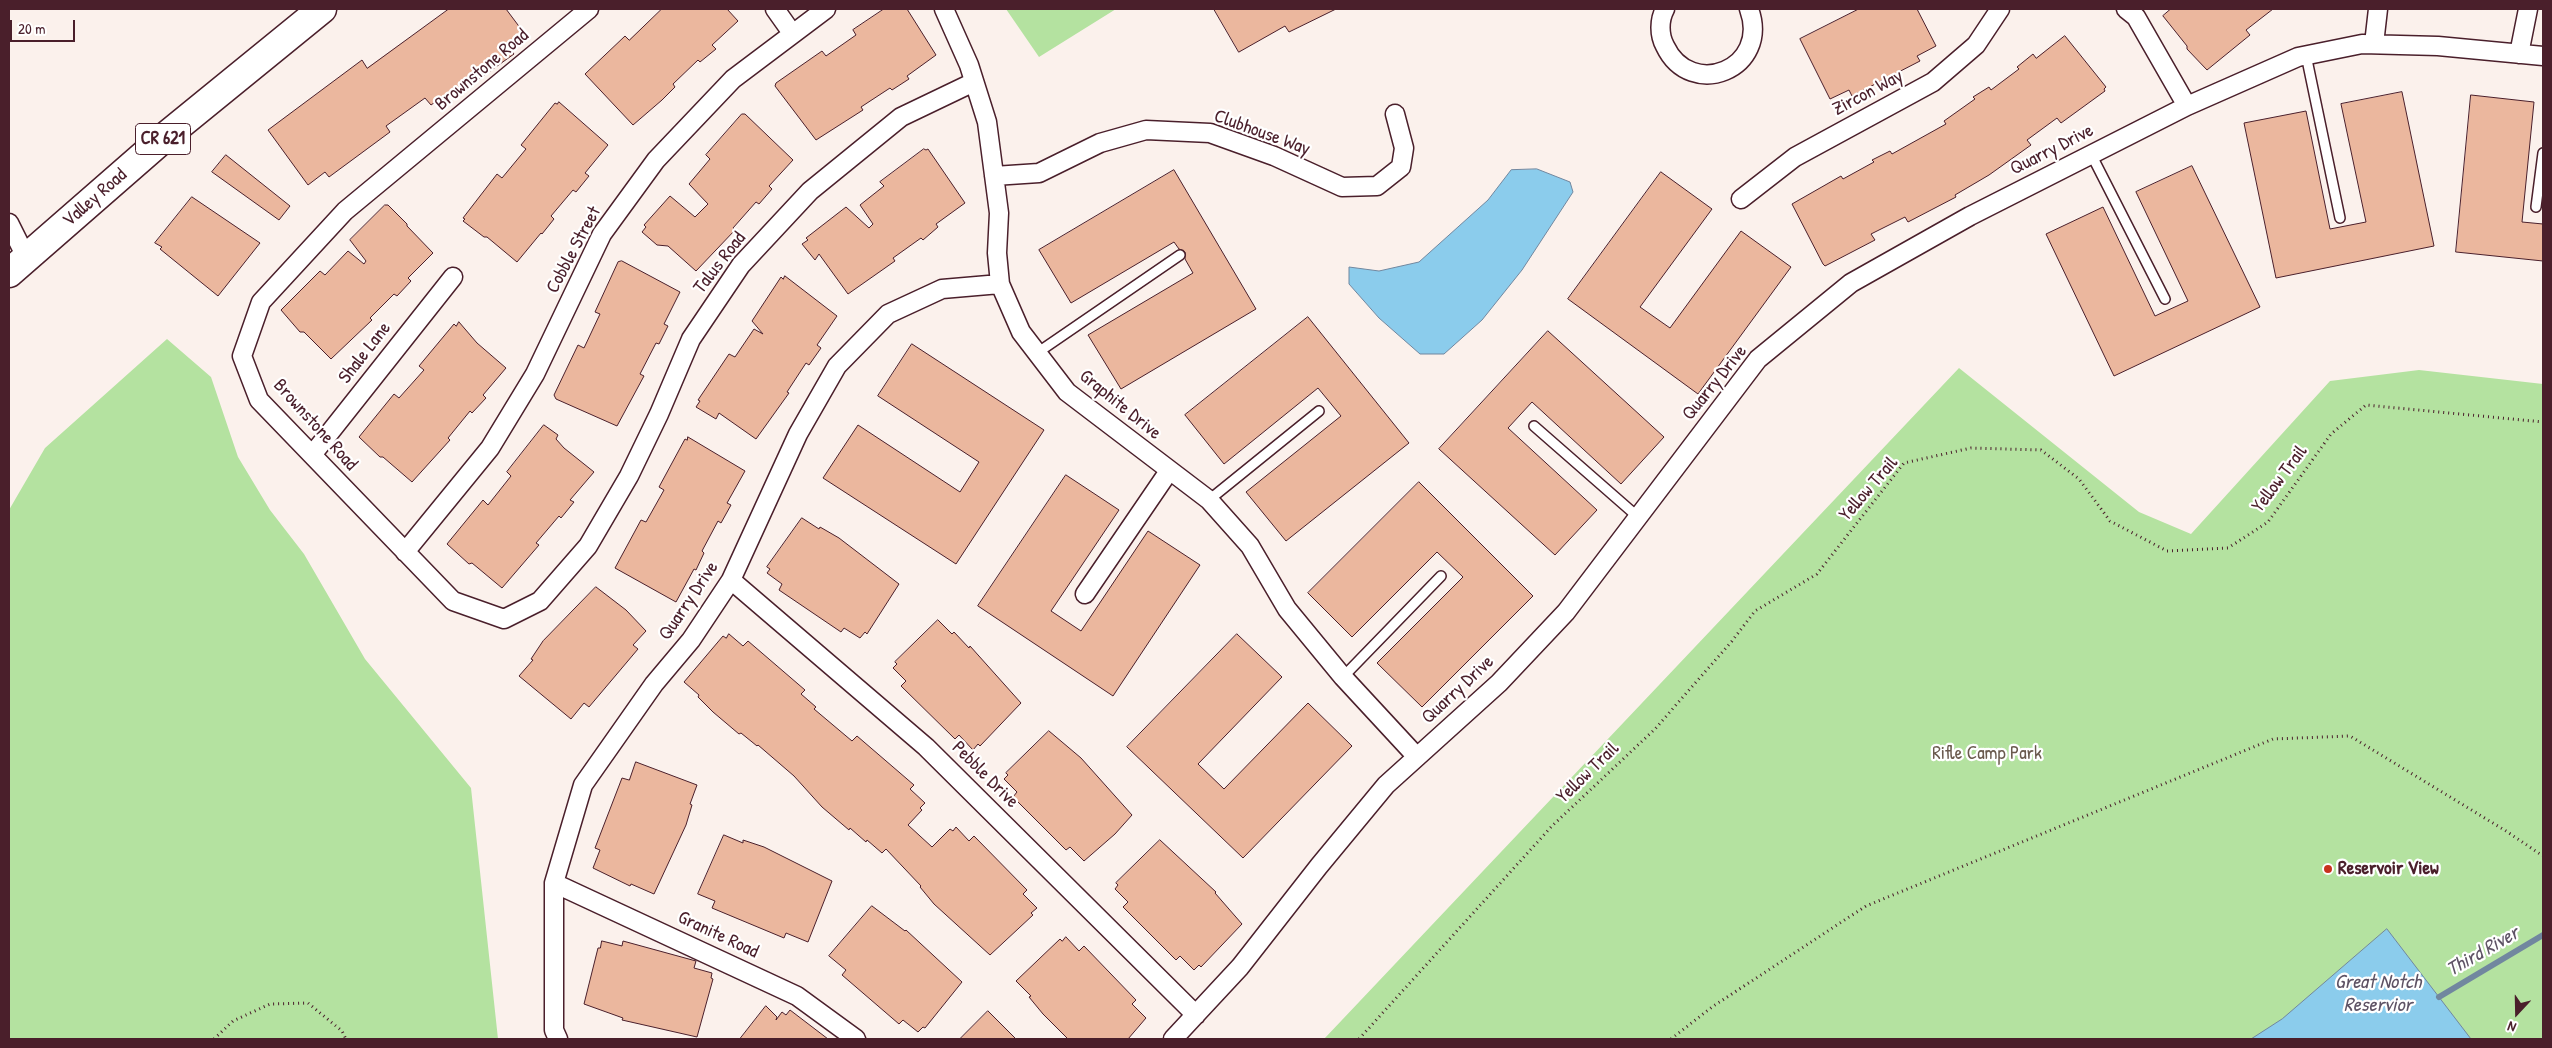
<!DOCTYPE html>
<html>
<head>
<meta charset="utf-8">
<style>
	body { margin:0 }
	#map { position:relative; width:2552px; height:1048px; overflow:hidden; background:#fbf1ec; font-family:"Patrick Hand",sans-serif }
	canvas { display:block }
	.frame { position:absolute; inset:0; border:10px solid #4a1f2b; pointer-events:none }
	.north { position:absolute; left:2492px; top:988px; width:50px; height:50px; -webkit-text-stroke:4px #fff; paint-order:stroke; rotate:201deg; font-size:14px; font-weight:700; line-height:20px; text-align:center; color:#4a1f2b }
	.north::after { content:''; display:block; margin:auto; width:18px; height:22px; background:#4a1f2b; clip-path:polygon(50% 0,100% 100%,50% 72%,0 100%) }
	.scale { position:absolute; left:10px; top:20px; width:65px; height:22px; box-sizing:border-box; border:2px solid #4a1f2b; border-top:0; padding-left:6px; font-size:15px; line-height:18px; white-space:nowrap; color:#4a1f2b; -webkit-text-stroke:4px #fff; paint-order:stroke }
</style>
</head>
<body>
<div id="map">
<canvas width="2552" height="1048"></canvas>
<div class="frame"></div>
<div class="north">N</div>
<div class="scale">20 m</div>
</div>
<script>
const g = document.querySelector('canvas').getContext('2d');
g.lineJoin = 'round';
function fill(path, color) { g.fillStyle = color; g.fill(path, 'evenodd'); }
function strokePath(path, color, width, dash) { g.strokeStyle = color; g.lineWidth = width; g.lineCap = dash ? 'butt' : 'round'; g.setLineDash(dash || []); g.stroke(path); }
function drawText(font, color, halo, rows, align = 'center') {
  g.font = font + ' "Patrick Hand",sans-serif'; g.lineWidth = 4.5; g.setLineDash([]); g.textBaseline = 'middle'; g.strokeStyle = halo; g.fillStyle = color; for (const [text, x, y, turn = 0] of rows) {
    g.save(); g.translate(x, y); g.rotate((+turn || 0) * Math.PI / 180); g.textAlign = isNaN(turn) ? turn : align; if (halo) g.strokeText(text, 0, 0); g.fillText(text, 0, 0); g.restore();
  }
}
fill(new Path2D(`
	M1006 9H1116L1039 57Z
	M167 339 211 377 238 457 270 510 304 554 365 659 471 788 498 1039H9V510L45 448Z
	M1959 368 2139 512 2191 534 2330 381 2419 370 2543 384V1039H1324Z`), '#b4e2a0');
const water = new Path2D(`
	M1537 169 1570 182 1573 192 1522 270 1482 320 1444 354H1420L1379 318 1349 284V267L1379 271 1419 262 1488 200 1511 170Z
	M2387 929 2471 1039H2251L2282 1019Z`);
fill(water, '#8bccec');
strokePath(water, '#71879f', 1);
strokePath(new Path2D(`
	M2439 997 2543 935`), '#71879f', 6);
const building = new Path2D(`
	M449 9H506L527 37 510 49 514 54 452 98 448 93 431 105 425 98 386 126 390 132 329 177 325 172 308 185 268 130 362 60 367 68Z
	M662 9H727L738 21 712 45 716 49 700 62 698 60 673 84 675 87 662 100 633 125 585 74 625 36 629 40Z
	M884 9H907L936 55 907 76 909 79 892 90 890 88 861 107 863 110 816 140 775 86 776 83 822 51 826 56 856 35 853 30Z
	M1214 9H1336L1289 32 1285 26 1239 52Z
	M1859 9H1917L1936 46 1917 56 1920 61 1852 96 1849 90 1830 99 1800 39Z
	M2171 9H2273L2246 30 2250 35 2207 70 2187 49V46L2163 16Z
	M2065 36 2106 87 2104 89 2105 91 2061 123 2057 118 2027 140 2031 145 1989 175 1955 195 1956 197 1908 222 1905 217 1871 234 1875 240 1825 266 1823 264 1792 204 1841 176 1843 179 1874 162 1872 160 1890 151 1892 154 1946 124 1944 121 1975 99 1973 97 1989 87 1991 90 2019 69 2017 67 2033 54 2036 58Z
	M2402 92 2434 246 2276 278 2244 123 2306 111 2330 229 2366 222 2341 104Z
	M2471 95 2534 102 2522 222 2543 224V261L2456 252Z
	M559 102 608 145 585 173 589 176 576 192 573 190 551 216 554 219 542 234 541 233 517 262 487 237H484L463 221 465 219 463 218 497 174 502 178 526 149 521 145 555 103 557 104Z
	M742 114H745L793 160 769 186 772 189 759 204 756 202 733 228 735 230 696 271 668 246 657 245 642 232 646 227 644 225 670 196 695 217 708 204 689 184 710 159 706 155Z
	M924 149 926 150 928 149 965 203 936 224 938 227 923 240 921 238 893 258 895 261 848 294 819 254 815 260 802 244 808 240 806 238 846 207 869 228 873 224 860 205 884 186 880 182Z
	M226 155 290 206 279 220 212 172Z
	M2192 166 2260 307 2114 376 2046 234 2103 207 2155 316 2188 301 2136 192Z
	M1174 170 1256 309 1121 389 1088 335 1193 273 1185 259V252L1179 249 1174 242 1071 303 1039 250Z
	M1661 172 1712 209 1640 307 1670 328 1741 231 1791 267 1698 394 1568 299Z
	M192 197 260 243 218 296 160 249 162 247 155 243Z
	M385 205H388L407 224V226L433 253 408 278 411 281 397 296 394 294 370 318 372 320 331 359 304 332H300L281 310 320 271 325 275 348 251 364 264 366 261 350 240Z
	M622 261 680 292 664 324 668 326 659 344 656 343 640 374 644 376 617 426 556 399 554 395 578 345 584 348 600 314 595 312 618 262Z
	M785 276 837 316 817 345 821 348 809 365 806 363 787 392 789 393 756 439 719 413 716 419 696 407 700 401 698 400 729 354 735 357 754 329 763 334 752 321 781 277 783 279Z
	M1308 317 1409 443 1286 541 1246 492 1341 416 1318 388 1224 464 1185 415Z
	M459 322 477 343 506 368 483 395 486 398 472 413 470 411 448 438 450 440 412 482 383 457H380L359 437 394 394 399 398 424 370 419 366 454 324 456 326Z
	M1548 331 1664 437 1621 484 1532 402 1508 428 1597 510 1555 555 1439 449Z
	M912 344 1044 430 956 564 823 478 858 425 960 492 979 462 878 396Z
	M544 425 558 435 556 439 564 448 594 472 570 500 574 502 561 518 559 516 536 543 539 545 502 588 472 563 469 564 447 544 483 500 488 505 511 476 507 472Z
	M688 437 745 471 727 503 731 505 721 523 718 521 702 551 704 553 696 570 694 569 676 602 615 568 641 520 646 522 664 490 659 487 685 439 687 440Z
	M1066 475 1119 510 1051 611 1081 631 1148 531 1200 565 1113 696 978 606Z
	M1419 482 1533 596 1422 707 1377 663 1463 577 1437 552 1352 637 1308 593Z
	M802 518 819 529 820 527 839 538 899 584 867 634 865 632 860 638 844 628 841 632 779 590 782 584 767 573 770 569 767 567Z
	M596 587 626 610 646 631 633 645 638 649 589 707 584 703 571 719 519 676 533 660 531 659 543 641Z
	M938 620 952 634 954 632 969 648 970 646 1021 703 980 746 978 744 973 750 959 735 955 739 901 686 906 681 893 668 897 664 895 662Z
	M729 634 743 646 748 641 805 690 801 694 816 707 814 709 852 741 857 736 914 785 910 789 925 803 920 808 922 810 908 825 932 847 950 829 953 831 956 827 969 841 974 836 1027 890 1023 894 1037 908 1031 913 1033 915 990 955 934 904 920 887 921 886 886 849 882 853 867 840 866 842 850 828 849 830 822 807 794 776 758 745 757 746 741 733 739 734 713 712 698 697 699 695 684 682 723 636 726 638Z
	M1237 634 1282 677 1198 764 1224 789 1308 703 1352 746 1243 858 1127 747Z
	M1049 731 1081 758 1132 815 1115 834 1084 861 1070 847 1066 850 1013 797 1017 792 1004 779 1008 775 1006 773Z
	M636 762 697 785 690 804 692 805 686 825 654 894 631 884 630 886 593 868 600 850 595 848 622 778 629 780Z
	M724 835 743 843V840L764 847 832 881 808 942 786 933 784 938 712 908 715 901 698 894Z
	M1160 840 1216 892 1215 893 1242 924 1201 967 1199 965 1194 970 1180 956 1176 960 1123 907 1128 902 1115 889 1118 885 1116 883Z
	M872 906 905 931 906 930 962 982 925 1028 923 1027 918 1032 903 1020 899 1024 842 975 846 970 829 956Z
	M1066 937 1079 951 1084 946 1136 1000 1132 1004 1146 1018 1128 1039H1068L1043 1014 1029 997 1031 996 1016 981 1060 939 1062 941Z
	M602 941 622 946 623 941 696 961 694 968 712 973 711 978 713 979 697 1037 622 1020 623 1018 584 1004 598 948H600Z
	M766 1006 777 1017 776 1020 782 1012 786 1015 790 1010 828 1039H740Z
	M988 1011 1016 1039H960Z`);
fill(building, '#ebb79e');
strokePath(building, '#4a1f2b', 1);
const lane = new Path2D(`
	M2306 55 2340 218
	M2091 154 2165 299
	M2536 207 2543 153
	M1037 353 1180 255
	M1534 426 1638 517
	M1209 500 1319 411
	M1343 677 1441 576`);
const street = new Path2D(`
	M589 9 345 211 261 302 242 356 259 400 453 601 504 619 540 601 588 546 629 476 659 414 691 339 741 265 810 191 901 117 974 82
	M775 9 792 33
	M944 9 969 65 987 122 999 213 997 253 1000 284 1021 332 1067 392 1209 500 1250 546 1287 609 1343 677 1417 757
	M1665 9C1659 20 1659 35 1665 46 1691 101 1771 69 1749 9
	M2126 9 2136 17 2187 106
	M2374 44 2378 9
	M2519 54 2528 9
	M994 176 1039 173 1100 143 1146 130 1210 133 1274 156 1342 187 1377 186 1401 167 1404 148 1395 114
	M1741 199 1795 157 1933 82 1976 45 2000 9
	M9 223 26 257
	M312 455 453 277
	M405 552 490 448 535 374 602 234 656 160 733 79 826 9
	M731 580 926 747 1196 1015
	M1085 594 1169 471
	M554 883 797 996 856 1039
	M558 1039 554 1030V883L583 785 654 684 691 640 731 580 798 434 837 366 888 314 942 289 1000 284
	M1173 1039 1240 967 1319 866 1386 785 1499 683 1566 612 1758 359 1851 283 1970 216 2187 106 2298 57 2362 44 2438 46 2543 56`);
const primary = new Path2D(`
	M9 273 166 136 322 9`);
strokePath(lane, '#4a1f2b', 12);
strokePath(street, '#4a1f2b', 21);
strokePath(primary, '#4a1f2b', 31);
strokePath(new Path2D(`
	M214 1039 233 1021 270 1004 308 1003 342 1031 346 1039
	M1359 1039 1552 826 1655 729 1732 641 1755 611 1817 574 1904 463 1971 448 2041 450 2079 479 2110 521 2167 551 2228 548 2268 522 2331 434 2366 405 2543 422
	M1671 1039 1712 1007 1866 906 2273 739 2350 736 2506 831 2543 856`), '#4a1f2b', 3, [1, 4]);
strokePath(lane, '#fff', 9);
strokePath(street, '#fff', 18);
strokePath(primary, '#fff', 28);
for (const [x, y, r, color] of [
	[2328,869,5,"#c8321e"]
]) { const dot = new Path2D(); dot.arc(x, y, r, 0, 2 * Math.PI); g.fillStyle = color; g.fill(dot); strokePath(dot, '#fff', 2); }
for (const [x, y, w] of [
	[163,139,55]
]) { const box = new Path2D(); box.roundRect(x - w / 2, y - 15.5, w, 31, 4); g.fillStyle = '#fff'; g.fill(box); strokePath(box, '#4a1f2b', 1); }
drawText('bold 18px', '#4a1f2b', null, [
	["CR 621",163,139]
]);
drawText('19px', '#4a1f2b', '#fff', [
	["Brownstone Road",482,70,-40],
	["Zircon Way",1868,93,-28],
	["Clubhouse Way",1262,133,20],
	["Quarry Drive",2052,150,-27],
	["Valley Road",95,198,-41],
	["Cobble Street",574,250,-62],
	["Talus Road",720,263,-52],
	["Shale Lane",365,353,-52],
	["Quarry Drive",1715,383,-51],
	["Graphite Drive",1120,405,39],
	["Brownstone Road",315,425,48],
	["Yellow Trail",2280,479,-53],
	["Yellow Trail",1869,489,-49],
	["Quarry Drive",689,601,-56],
	["Quarry Drive",1458,690,-43],
	["Yellow Trail",1588,773,-44],
	["Pebble Drive",985,775,45],
	["Granite Road",718,935,25]
]);
drawText('19px', '#6a5a4e', '#fff', [
	["Rifle Camp Park",1987,754]
]);
drawText('bold 19px', '#4a1f2b', '#fff', [
	["Reservoir View",2338,869]
], 'left');
drawText('italic 20px', '#5e5365', '#fff', [
	["Third River",2483,952,-30],
	["Great Notch",2378,983],
	["Reservior",2378,1006]
]);
</script>
</body>
</html>
